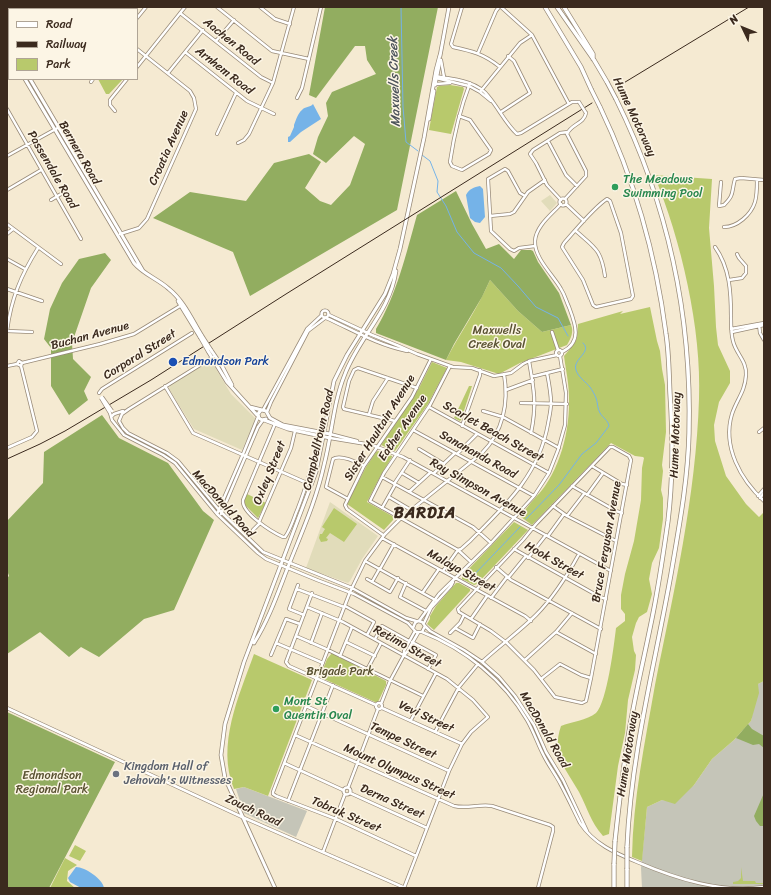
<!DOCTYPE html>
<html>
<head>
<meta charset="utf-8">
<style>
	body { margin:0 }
	#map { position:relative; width:771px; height:895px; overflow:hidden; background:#f5ead2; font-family:Sriracha,sans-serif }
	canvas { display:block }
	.frame { position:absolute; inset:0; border:8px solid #3b2a1e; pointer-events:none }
	.legend { position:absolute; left:8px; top:8px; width:130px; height:72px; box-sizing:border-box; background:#fcf5e5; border:1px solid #afa495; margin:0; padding:5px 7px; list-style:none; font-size:12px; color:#3b2a1e }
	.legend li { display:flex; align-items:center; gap:8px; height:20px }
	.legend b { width:20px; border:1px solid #afa495 }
	.north { position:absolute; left:723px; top:8px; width:40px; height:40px; -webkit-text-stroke:3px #fcf5e5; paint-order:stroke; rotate:313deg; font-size:11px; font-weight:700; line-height:16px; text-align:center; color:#3b2a1e }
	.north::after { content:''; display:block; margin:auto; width:14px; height:18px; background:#3b2a1e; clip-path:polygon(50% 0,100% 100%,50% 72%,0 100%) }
</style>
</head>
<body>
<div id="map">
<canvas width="771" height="895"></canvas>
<div class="frame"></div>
<ul class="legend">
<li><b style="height:5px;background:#fff"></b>Road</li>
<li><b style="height:5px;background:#3b2a1e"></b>Railway</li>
<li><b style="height:11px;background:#b8c96c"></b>Park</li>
</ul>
<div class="north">N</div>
</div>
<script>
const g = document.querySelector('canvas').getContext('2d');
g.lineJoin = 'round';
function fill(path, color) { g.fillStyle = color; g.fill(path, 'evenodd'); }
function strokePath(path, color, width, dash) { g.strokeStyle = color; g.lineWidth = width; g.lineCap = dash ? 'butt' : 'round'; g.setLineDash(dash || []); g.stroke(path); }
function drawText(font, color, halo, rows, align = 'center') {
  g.font = font + ' Sriracha,sans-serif'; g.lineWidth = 3; g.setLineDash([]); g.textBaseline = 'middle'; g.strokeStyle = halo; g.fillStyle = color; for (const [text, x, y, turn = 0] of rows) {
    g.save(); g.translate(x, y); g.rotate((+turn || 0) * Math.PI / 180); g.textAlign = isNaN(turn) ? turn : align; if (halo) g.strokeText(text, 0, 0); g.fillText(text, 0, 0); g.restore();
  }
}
fill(new Path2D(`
	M550 195 557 203 550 211 541 201Z
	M207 362H212L231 394 256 419 242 450 194 429 169 389 170 385Z
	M330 502 378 536 362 559 350 581 348 583 306 568Z`), '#e1dcba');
fill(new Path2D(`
	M764 681V888H642L641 868 647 807 662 800 670 801 694 785 712 759 734 740 751 721 758 684Z
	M244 787 307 811 296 837 244 813 236 789Z`), '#c5c5b8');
fill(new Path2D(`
	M98 79H123L109 94H106Z
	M450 85 463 87 464 89 451 134 429 130 437 87 439 86Z
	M654 175 712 179 709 228 714 286 716 327 718 345 730 371V383L719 402 714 425 715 441 726 476 746 504 759 517 764 512V681L758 684 759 693 751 721 734 740 712 759 694 785 675 804 662 800 647 807 642 861 632 857C633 799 645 742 655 685 674 591 696 496 699 399 702 330 681 239 654 175Z
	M490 280 518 311 542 332 571 325C574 332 571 338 567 345L520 363 499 374 461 362 446 360C460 333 478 308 490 280Z
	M650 307 657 341 660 351 662 369 665 385 666 432 662 465 663 471 661 490 663 498V519L659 548 652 563 649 579 652 594 647 612 639 617 636 623 632 637 634 651 636 655 635 670 628 700 625 733 618 766 609 834 603 836C590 821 588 809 579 792 566 769 551 755 561 726 571 722 587 720 596 713 607 702 614 645 616 628L625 621V614L621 609V595L625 574 634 541 641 500 642 468 644 458 643 457 635 456 611 443 532 525 521 517C527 505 538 496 545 486 565 457 572 417 568 383 567 374 565 365 564 356L574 344 577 338 578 324 623 311 620 314Z
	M432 362 447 368 428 404 395 451 381 445 419 388Z
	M469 386H472L461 420 460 421 454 418Z
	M378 451 392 456V457L381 475 367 502 394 517 393 520 384 530 347 504 366 467 376 452Z
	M247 494 266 503 258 518 244 504V501Z
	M334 508 357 524 344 542 330 533 326 538 328 539 327 541 321 542 319 538 320 534H322L325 529 322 527Z
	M514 522 528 530 477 584 474 585 462 579V576Z
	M456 583H459L470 589V591L434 630 427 624 430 619V616L436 606Z
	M332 653 386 681V685L378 702H375L324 679 326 676 321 674 327 659Z
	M254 654 312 680 268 796 244 787 234 789C216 745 239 696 254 654Z
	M75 845 86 851 80 861 69 856Z
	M65 858 77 865 68 871 67 881 75 888H50Z
	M741 867 743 881H755L756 883H764V884H733V882L738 881 741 878Z`), '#b8c96c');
fill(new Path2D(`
	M325 7H438L397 210 250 296 233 252 153 218 190 192 246 201 274 163 309 154 321 162 305 188 320 201 331 205 350 185 365 144 354 136 326 163 313 154 318 137 328 116 326 103 332 92 376 74 367 60 365 46H355L316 98 309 95Z
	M456 191 472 224 486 249 499 244 514 259 521 250H531L533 251 538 262 559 293 571 325 542 332 518 311 490 280 482 297 454 344 446 360 376 333V329C397 294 406 254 417 215Z
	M105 253 111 260 91 288 72 343 73 359 91 377 84 391 88 400 69 415 51 386V348L44 339 50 309 62 283 79 259Z
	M102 415 119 438 168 463 203 511 214 520 174 610 144 619 99 657 81 647 69 657 40 632 7 654V578L9 576 7 570V521L43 483 44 452Z
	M7 712 115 762 49 888H7Z
	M748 724 752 729 764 736V748L759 744 753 745 736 738Z
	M764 793V826H760L756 821 754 816Z`), '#92ad60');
fill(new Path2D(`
	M313 104 321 119 301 132 290 142H288V137L290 136 294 127V125C296 120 298 113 302 110 305 106 310 108 313 104Z
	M480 186 483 189 485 217 480 223 475 222 470 218 466 195C469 189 474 187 480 186Z
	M76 867C85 867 103 879 104 888H81L70 882 68 878Z`), '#75b3e8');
strokePath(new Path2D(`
	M401 7 403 107 406 142 418 151
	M422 155 430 161 438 181 437 192 446 206 457 232 474 253 501 268 518 286 536 307 558 318 568 336
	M526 519 559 485 582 454 596 443 609 426C608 420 603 418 600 413 597 408 598 403 596 398 595 395 592 390 590 387 586 382 578 377 576 370 572 359 593 352 583 343
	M471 578 520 527`), '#75b3e8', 1);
const minor = new Path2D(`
	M23 7 24 9
	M84 7 87 9
	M217 7 272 51 309 59
	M260 7 275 19 290 24
	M462 7 451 44 453 47C472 51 484 54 500 67
	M501 7 532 35 569 104
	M38 9 40 7
	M73 9 75 7
	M112 9 114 7
	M180 13 261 77 273 83
	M137 18 146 7
	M7 31 9 30
	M216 41 234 20
	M185 52 247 101 274 114
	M478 53 496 11 499 7
	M441 60 444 77
	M137 67 185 7
	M168 73 203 30
	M435 76C453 79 478 81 489 97 499 109 506 124 517 134L521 133 572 102H579
	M436 78 469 86 480 92 491 101
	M91 82 93 79
	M436 84 450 83
	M480 92 520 43 532 35
	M297 98 302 88 321 7
	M7 109 81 239
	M115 111 110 105V100L127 79
	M501 112 530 93 514 61 508 56
	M459 116 470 120 491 150 489 154 462 170 452 166 450 162C454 135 460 109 470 83
	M217 134 236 93
	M548 141 566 175 577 186
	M238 143 244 140 249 134 273 83 294 7
	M7 156 63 125
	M721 182 719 206 724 205C735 194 731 193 735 179L741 178 764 180
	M7 190 41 170
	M525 196 520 193 508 171 505 169 488 179 491 231 510 249 514 251 519 248 535 246
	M559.5 202a3.5 3.5 0 1 1 7 0a3.5 3.5 0 1 1-7 0Z
	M565 199 586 176V171L567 134C571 124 584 124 586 113
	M607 199 610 201 621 233 633 296 631 299 596 307 593 305 583 280 562 247 564 243C575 231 594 207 607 199Z
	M51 200 61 194
	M561 200 547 185 536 163 530 154 533 150 560 133 568 132
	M561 204C551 215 536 226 535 241 534 258 554 276 561 289 565 295 566 301 569 307 575 323 583 342 562 352
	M566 204 584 221
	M490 216 510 214 514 212 528 192 545 180
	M7 224 61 264
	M724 227C737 227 751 215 755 202 757 195 757 187 757 180
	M576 231C595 248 601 249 605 276
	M7 234 13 229
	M120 234 139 228 147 219 196 109 194 98 190 91 137 49
	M715 247C730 268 731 293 731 317 731 325 731 334 733 341 736 354 747 361 746 375 745 392 737 399 732 414 722 447 741 480 764 501
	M7 259 25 269
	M729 280 742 278 746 273V266L739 258 737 254
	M7 289 42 301
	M321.5 314a3.5 3.5 0 1 1 7 0a3.5 3.5 0 1 1-7 0Z
	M329 315 372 335 399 346 417 354 453 367 472 368 494 376 511 373 523 364 529 361 557 355
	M326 318C353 330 377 345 407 351
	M759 324 760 333 764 340
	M731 329 764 323
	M7 331C11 299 21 275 38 248
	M7 331 32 332
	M552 332 558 350
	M732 332 764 325
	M556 353a3 3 0 1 1 6 0a3 3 0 1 1-6 0Z
	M529 361C534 389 537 405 531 433
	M22 363 100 344 134 334 180 306
	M7 366 17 364 19 361 22 363 21 366 17 364
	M450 366 430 405 384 473 370 501 458 550 471 562
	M532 376H535L563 369
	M165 386 193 433 307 483
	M506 390 533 380
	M99 393 102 389 192 333
	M521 403 567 404
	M429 407 549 473
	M263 410 307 329 322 315
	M483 411 503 417 559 448
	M267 412 271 402 308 331 325 318
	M110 413 112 420 124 435 163 455 175 463 217 514 258 553 266 559 317 580 354 594 408 623 416 632H422L425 626 422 622 418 621 415 623 413 628
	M369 414 373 401 388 378
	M112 416 114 414 123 411
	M119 421 123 428 128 433 167 453 178 461 219 510 263 552 352 588 406 618 416 621
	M119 421 122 414 129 409 213 357
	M395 421 344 409 343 407 349 381 354 370 358 368 417 388
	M275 424 243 500C241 513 272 532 283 537H285C291 529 294 517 298 508 304 492 310 476 313 459
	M462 426 480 375V370
	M413 430 534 496
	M759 432 764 428
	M330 434 357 441
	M330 438 372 445 403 457 611 571
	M610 447H613L629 456 631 460 591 678 586 701 582 703 555 697 534 670 507 643 491 631 459 612 458 609 523 540 536 524Z
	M7 448 32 437 37 431 21 366
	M419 449 444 464
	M457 454 477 434
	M592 466 622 484 627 485
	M402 473 419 483
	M434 473 455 453
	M382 477 473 527 491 543
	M394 484 410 460
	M572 486 616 511 622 513
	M409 492 431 472
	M587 495 603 473
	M758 496 764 489
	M389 497 411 510
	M760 498 764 493
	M348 499 326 487 333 459C340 454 357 462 364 466
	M553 506 567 516 616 541
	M382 508 395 485
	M217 514 243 454 258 417
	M221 514 258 427 263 420
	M567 516 584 494
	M259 522 291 448 295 431
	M253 530 260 523
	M383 535 347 509 345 505 364 466 412 397 431 359
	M548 536 564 514
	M382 538 525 616 531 621
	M514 549 600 597 606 599
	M528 558 546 535
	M365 561 437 601
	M496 567 511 580 601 629
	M380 569 394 544
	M443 571 458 550 461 549 470 541C505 506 539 475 548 424 549 418 551 410 551 403 551 393 549 383 547 373
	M508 578 526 556
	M367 579 390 592 398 578
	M372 582 380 568
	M406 583 400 597 426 611
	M298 585 289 609 304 615
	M297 589 344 607
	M423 592 439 569
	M312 593 286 662 289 666 376 705
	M491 598 507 577
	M345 606 374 622 367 635
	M307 607 343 622 447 679 473 700 488 717 471 732 462 744 449 771 404 888
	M471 619 487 596
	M419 621 439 594 491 543 534 496 549 473 558 450 565 425 566 393 560 356
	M424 623 431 608 451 586 453 582
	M425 626 430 631 464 650 482 662 499 677 515 696 534 725 546 752 563 780 587 831
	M455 628 473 638 480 624
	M422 632C465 649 504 680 527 720 534 732 538 745 544 756 549 766 556 775 561 785 568 798 574 811 580 823 594 844 615 853 637 862 677 879 720 893 764 887
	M556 632 596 654
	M450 633 460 623 464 615
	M296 636 326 649 423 696
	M375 639 382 626 409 641
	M346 642 375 656
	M412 642 436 655 428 669
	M276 643 323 663
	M311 643 322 613
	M271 655 286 619 300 624
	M404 655 407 652 418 633
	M340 656 352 627
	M525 660 556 632 572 613
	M482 662C499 646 519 632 536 615 554 597 567 576 579 554
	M367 670 381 643
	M541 679 560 664 581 675 591 678
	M376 706a3 3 0 1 1 6 0a3 3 0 1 1-6 0Z
	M381 704 390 681 404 655V651L415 631
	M306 706 449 771
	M7 708 242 817 405 888
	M382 708 462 744
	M411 720 436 673
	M435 732 459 687 478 664
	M295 735 454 806C467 809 479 804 492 806L550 825 553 827V831L538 888
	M284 763 343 790
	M343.5 791a3.5 3.5 0 1 1 7 0a3.5 3.5 0 1 1-7 0Z
	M348 788 378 709
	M350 793 427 828
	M288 801 333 685
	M323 852 345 794
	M416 856 336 819 276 796 273 794V792L350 592 365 561 385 534 400 519 482 453C503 432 509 403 504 374`);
const major = new Path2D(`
	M7 40 9 43
	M7 47 9 51
	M440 56 449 7
	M25 79 134 263C143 274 158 279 169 289 184 301 192 320 202 336
	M30 79 143 271
	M435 85 440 61
	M429 119 434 91
	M178 301 200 337
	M211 350 222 366 232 385
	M208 351 227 382 257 415
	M250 407 266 411 270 418 283 425 330 434
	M261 410 258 414 259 418 262 420 266 419
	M264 420 288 429 330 438
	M254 643C271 616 280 586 292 557 304 527 317 497 324 465 332 435 333 403 345 374 359 337 390 312 396 271
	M275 888 225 778 221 755 225 724 244 662 316 472 334 381 347 355 385 294 393 274 400 249 424 138 436 70 440 55`);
const highway = new Path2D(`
	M545 7 581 67 591 89
	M557 7 594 60 607 82
	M564 7 593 54V59
	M616 99C668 204 692 315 689 433 688 480 679 527 671 574 655 664 631 754 627 847
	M600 107C634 178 656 256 666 334 669 353 669 374 670 394 673 436 673 479 668 521 664 549 660 576 655 603 647 646 636 689 629 732 623 768 619 804 615 841
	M614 888V864
	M627 888V869`);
strokePath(minor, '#988a78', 4);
strokePath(major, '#988a78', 4.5);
strokePath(highway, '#988a78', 5);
strokePath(minor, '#fff', 2.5);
strokePath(major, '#fff', 3);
strokePath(highway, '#fff', 3.5);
strokePath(new Path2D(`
	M617 87 749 7
	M7 459 40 444 65 431 151 380 286 294 592 103`), '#3b2a1e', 1);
const minorBridge = new Path2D(`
	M579 102 586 113
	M102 397 112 411
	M101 398 110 413`);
const majorBridge = new Path2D(`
	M202 336 211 350
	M200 337 208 351`);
const highwayBridge = new Path2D(`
	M607 82 616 99
	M591 89 600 107
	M614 864 615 841
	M627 869V847`);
strokePath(minorBridge, '#988a78', 4, []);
strokePath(majorBridge, '#988a78', 4.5, []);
strokePath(highwayBridge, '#988a78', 5, []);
strokePath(minorBridge, '#fff', 2.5);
strokePath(majorBridge, '#fff', 3);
strokePath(highwayBridge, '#fff', 3.5);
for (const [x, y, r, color] of [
	[615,187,4,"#2e9e5b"],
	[173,362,5,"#1a4fb4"],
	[276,709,4,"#2e9e5b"],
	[116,774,4,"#6b7280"]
]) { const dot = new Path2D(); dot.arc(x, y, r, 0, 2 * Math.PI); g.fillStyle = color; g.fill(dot); strokePath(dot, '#fcf5e5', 1.5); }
drawText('12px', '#3b2a1e', '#fcf5e5', [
	["Aachen Road",231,42,39],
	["Arnhem Road",224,71,38],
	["Hume Motorway",634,117,65],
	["Croatia Avenue",169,148,-66],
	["Bernera Road",79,153,60],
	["Passendale Road",52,170,60],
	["Buchan Avenue",90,336,-15],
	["Corporal Street",140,355,-32],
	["Sister Haultain Avenue",380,428,-58],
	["Eather Avenue",403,428,-56],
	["Scarlet Beach Street",493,432,29],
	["Hume Motorway",676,435,-88],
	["Campbelltown Road",319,440,-77],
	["Sanananda Road",478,455,29],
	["Oxley Street",270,473,-68],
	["Ray Simpson Avenue",478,488,29],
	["MacDonald Road",223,504,48],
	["Bruce Ferguson Avenue",607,542,-80],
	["Hook Street",554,561,29],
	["Malaya Street",461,571,29],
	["Retimo Street",407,647,29],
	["Vevi Street",426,717,25],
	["MacDonald Road",544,730,60],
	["Tempe Street",403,741,25],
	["Hume Motorway",628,754,-81],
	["Mount Olympus Street",399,772,24],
	["Derna Street",392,802,24],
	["Zouch Road",253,811,25],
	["Tobruk Street",346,815,23]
]);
drawText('12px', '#27864d', '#fcf5e5', [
	["The Meadows",623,180],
	["Swimming Pool",623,194],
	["Mont St",284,702],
	["Quentin Oval",284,716]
], 'left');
drawText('12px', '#5a5232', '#fcf5e5', [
	["Maxwells",497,331],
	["Creek Oval",497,345],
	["Brigade Park",340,672],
	["Edmondson",52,776],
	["Regional Park",52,790]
]);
drawText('12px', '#164399', '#fcf5e5', [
	["Edmondson Park",182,362]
], 'left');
drawText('12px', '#5b616d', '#fcf5e5', [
	["Kingdom Hall of",124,767],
	["Jehovah's Witnesses",124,781]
], 'left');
drawText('italic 13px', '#4c535b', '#fcf5e5', [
	["Maxwells Creek",395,82,-92]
]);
g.letterSpacing = '1px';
drawText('bold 16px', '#3b2a1e', '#fcf5e5', [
	["BARDIA",425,514]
]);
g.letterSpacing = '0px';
</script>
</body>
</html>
